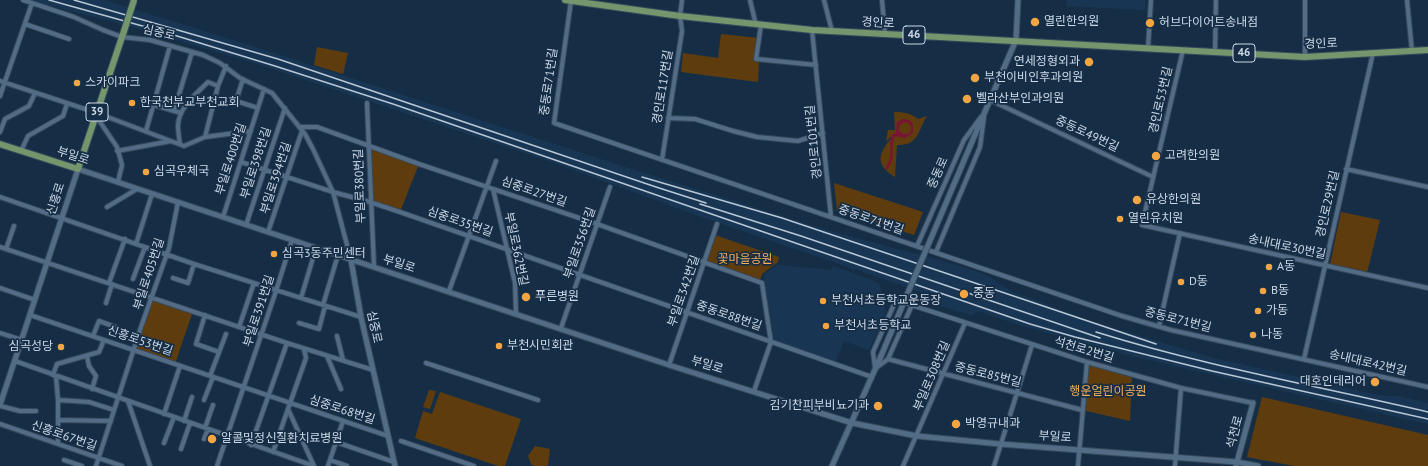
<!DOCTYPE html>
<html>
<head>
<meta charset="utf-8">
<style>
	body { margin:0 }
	canvas { display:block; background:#162e45 }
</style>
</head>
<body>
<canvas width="1428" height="466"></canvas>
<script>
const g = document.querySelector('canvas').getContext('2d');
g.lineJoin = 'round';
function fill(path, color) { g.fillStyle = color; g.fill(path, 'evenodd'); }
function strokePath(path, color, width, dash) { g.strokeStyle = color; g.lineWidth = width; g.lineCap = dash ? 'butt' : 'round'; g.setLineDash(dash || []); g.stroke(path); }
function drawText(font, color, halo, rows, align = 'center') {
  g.font = font + ' "PT Sans","Noto Sans KR",sans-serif'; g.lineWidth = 3.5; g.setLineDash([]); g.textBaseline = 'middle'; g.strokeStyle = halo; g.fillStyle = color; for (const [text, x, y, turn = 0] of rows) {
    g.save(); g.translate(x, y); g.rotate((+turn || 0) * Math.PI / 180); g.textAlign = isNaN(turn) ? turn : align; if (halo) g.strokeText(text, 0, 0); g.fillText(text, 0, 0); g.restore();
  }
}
fill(new Path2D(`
	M28 0H104L255 47 622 166 830 231 946 262 984 274 1011 291 1091 321 1213 358 1383 396H1398L1428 403V424L1127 355 1019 325 978 311 972 315 932 304 933 296 699 216 546 160 261 65 133 27Z
	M1067 0H1145V10L1066 6Z
	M777 265 832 270 833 266 877 282 880 285 886 313 869 350 844 341 836 361 778 342 774 339 764 275Z`), '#183653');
fill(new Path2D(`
	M721 34 759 38 756 59H759L758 82 681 72 683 53 718 58Z
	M317 47 348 53 343 74 314 65Z
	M894 112C904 112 911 113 918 119L927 116C918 130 919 146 897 145L895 177C872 163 880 151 895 134L886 141 888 130H895Z
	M368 145 419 164 400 212 370 202Z
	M834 183 923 212 914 235 837 210Z
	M1341 212 1380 220 1367 273 1330 265Z
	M715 235 779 257 778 262 762 274 760 281 706 262Z
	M153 298 193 311 175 364 134 350Z
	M1087 362 1132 374 1130 421 1082 410Z
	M429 390 436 391 430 409 423 407Z
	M440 392 521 419 505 466H498L415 438 423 411 432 414Z
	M1262 397 1428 435V466H1294L1247 457Z
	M535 446 550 449 548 466H534L531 464 528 456Z`), '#5f3c0d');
fill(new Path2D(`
	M903 119 909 120 913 124V133L905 138 895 136C889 150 898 155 887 170L885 169C896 153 886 145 893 134L896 133 897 122ZM907 122 911 126V131L908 134H903L899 131V126L902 123Z`), '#7a1434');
const minor = new Path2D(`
	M23 0 74 17 103 30 122 37 150 40 203 55 220 63 240 78 272 93 305 134 313 149 333 192 351 260
	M750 0 756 25
	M824 0 832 31
	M882 0 885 34
	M1305 0V57
	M1407 0 1412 51
	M571 1 554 123 1122 316 1171 330 1428 387
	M25 24 69 39
	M761 25 756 59 816 65
	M812 30 831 217
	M1148 48 1151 0
	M1183 50 1142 225 1428 288
	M1215 52 1216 0
	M243 79 236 101 258 108
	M0 81 97 113 184 146 205 137 251 131
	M0 96 32 3
	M990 100 1153 177
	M367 103 374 267
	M154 105 181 113
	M174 111 192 52
	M96 116 117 147 122 165 118 182
	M668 118 695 119 733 131 757 137 798 141 823 133
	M299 127H317L419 164 597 224 762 283 771 342 754 391
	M146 131 170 46
	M0 132 5 119 29 106 35 93
	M205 137 218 86 226 66
	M180 144C179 138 178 131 178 125 179 107 196 94 208 82L218 86
	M21 151 28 136 63 116 67 104
	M117 151 171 141
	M662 160 682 31 680 16 682 0
	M241 162 333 192 370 202 400 212 872 377
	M1346 169 1428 187
	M493 189 515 283 516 313
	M0 197 194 264 361 317
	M107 207 137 189
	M223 217 264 89
	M246 225 285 108
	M268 232 302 131
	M136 244 152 194
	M917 246 964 140 981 117
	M0 247 287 343 373 370
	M6 249 14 226
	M936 252 980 147 984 117
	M173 278 188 283 194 264
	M133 279 145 247
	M109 283 125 239
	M0 288 35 300
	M449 291 496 161
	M301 298 316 248
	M106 303 112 284
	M323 305 338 255
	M30 315 388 436
	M205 315 196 344 219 352
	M299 323 319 329 325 306
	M1159 326 1180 233
	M239 327 254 283
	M561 328 610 187
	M0 333 22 340
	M93 336 99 321 118 328
	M337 336 343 360
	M304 349 306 358 288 409 314 466
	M87 356 89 366 96 376 92 389
	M327 356 341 389
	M888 359 1082 410
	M1304 359 1373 53
	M15 361 314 466
	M426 363 538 400
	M669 365 717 224
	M875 368 873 352 896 300 1087 362 1181 388 1253 403
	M876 368 888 359 912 305
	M53 375 57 364 99 352 104 340
	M56 376 58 400V444
	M210 376 226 334
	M58 400 89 402 114 410
	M204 400 213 377
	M128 401 150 466
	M0 406 20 411H36
	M164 414 180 366
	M58 420 111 421
	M184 421 192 397
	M0 424 122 466
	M205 428 213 405
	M204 439 208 429
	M401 441 474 466
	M336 442 394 462
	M164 443 174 417
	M251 445 287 343
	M181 449 190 423
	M273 452 288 409
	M64 460 82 466
	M330 460 347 466
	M96 466 141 327 169 248 178 202
	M217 466 276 291 292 240
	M328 466 343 421
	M903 466 965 323
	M994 466 1032 345
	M1078 466 1087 362
	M1175 466 1181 388`);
const tertiary = new Path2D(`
	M977 130 1016 40 1018 0
	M351 260 361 317 395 466
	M0 405 78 169 672 366 852 423 917 436 1000 444 1237 462 1258 466
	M832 466 881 356
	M1236 466 1253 403`);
const primary = new Path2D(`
	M565 0 680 16 812 30 1305 57 1428 50
	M0 144 78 169 124 31`);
strokePath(minor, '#36495c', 6);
strokePath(tertiary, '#36495c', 7);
strokePath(primary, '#36495c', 8);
strokePath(minor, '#526c86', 4);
strokePath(tertiary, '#526c86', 5);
strokePath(primary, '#74966c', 6);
strokePath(new Path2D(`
	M49 0 164 32 275 66 393 104 1030 324 1075 337 1212 371 1428 419
	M74 0 278 59 656 187 706 203
	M642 177 782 218 1156 344
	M700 204 801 236 1100 338
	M1096 332C1205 366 1317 386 1428 412`), '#b9c8d7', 1.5);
const tertiaryBridge = new Path2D(`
	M881 356 977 130`);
const primaryBridge = new Path2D(`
	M124 31 134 0`);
strokePath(tertiaryBridge, '#36495c', 7, []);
strokePath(primaryBridge, '#36495c', 8, []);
strokePath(tertiaryBridge, '#526c86', 5);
strokePath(primaryBridge, '#74966c', 6);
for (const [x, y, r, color] of [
	[1035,22,5,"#f2a541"],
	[1150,23,5,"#f2a541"],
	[1089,62,5,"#f2a541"],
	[975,78,5,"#f2a541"],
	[77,83,4,"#f2a541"],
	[967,99,5,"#f2a541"],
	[132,103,4,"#f2a541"],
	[1156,156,5,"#f2a541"],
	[146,172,4,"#f2a541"],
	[1137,200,5,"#f2a541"],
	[1120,219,4,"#f2a541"],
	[274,254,4,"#f2a541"],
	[1269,267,4,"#f2a541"],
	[1181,282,4,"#f2a541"],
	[1263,291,4,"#f2a541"],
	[964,294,5,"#f2a541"],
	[526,297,5,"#f2a541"],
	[823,301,4,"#f2a541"],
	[1258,311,4,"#f2a541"],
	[826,326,4,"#f2a541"],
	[1253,335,4,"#f2a541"],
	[499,346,4,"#f2a541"],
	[61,347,4,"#f2a541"],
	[1375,382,5,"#f2a541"],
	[878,406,5,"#f2a541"],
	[956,424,5,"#f2a541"],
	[212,439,5,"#f2a541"]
]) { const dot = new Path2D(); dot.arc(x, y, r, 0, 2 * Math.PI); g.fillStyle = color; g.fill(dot); strokePath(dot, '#162e45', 1.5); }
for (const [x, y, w] of [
	[914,35,22],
	[1244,53,22],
	[97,112,22]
]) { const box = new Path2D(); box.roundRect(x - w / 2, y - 9, w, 18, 3); g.fillStyle = '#162e45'; g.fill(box); strokePath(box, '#cbd9e8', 1); }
drawText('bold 11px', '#cbd9e8', null, [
	["46",914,35],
	["46",1244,53],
	["39",97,112]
]);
drawText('12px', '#cbd9e8', '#162e45', [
	["열린한의원",1044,22],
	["허브다이어트송내점",1159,23],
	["연세정형외과",1080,62,"right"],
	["부천이비인후과의원",984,78],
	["스카이파크",85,83],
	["벨라산부인과의원",976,99],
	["한국천부교부천교회",140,103],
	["고려한의원",1165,156],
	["심곡우체국",154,172],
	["유상한의원",1146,200],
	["열린유치원",1128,219],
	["심곡3동주민센터",282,254],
	["A동",1277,267],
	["D동",1189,282],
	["B동",1271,291],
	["중동",973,294],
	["푸른병원",535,297],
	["부천서초등학교운동장",831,301],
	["가동",1266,311],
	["부천서초등학교",834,326],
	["나동",1261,335],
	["부천시민회관",507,346],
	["심곡성당",53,347,"right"],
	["대호인테리어",1366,382,"right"],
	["김기찬피부비뇨기과",869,406,"right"],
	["박영규내과",965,424],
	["알콜및정신질환치료병원",221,439]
], 'left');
drawText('12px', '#cbd9e8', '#162e45', [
	["경인로",878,23,3],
	["심중로",159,33,13],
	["경인로",1321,44,-2],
	["중동로71번길",549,82,-82],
	["경인로117번길",663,87,-81],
	["경인로53번길",1161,100,-77],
	["중동로49번길",1087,134,25],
	["경인로101번길",814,142,-96],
	["부일로",73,156,18],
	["부일로400번길",231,159,-72],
	["부일로398번길",256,163,-72],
	["중동로",938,173,-66],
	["부일로394번길",276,178,-72],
	["부일로380번길",360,186,-92],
	["심중로27번길",534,192,19],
	["신흥로",56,199,-72],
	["경인로29번길",1328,204,-77],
	["중동로71번길",871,220,19],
	["심중로35번길",460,222,19],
	["부일로356번길",580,243,-71],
	["송내대로30번길",1287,247,12],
	["부일로362번길",516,249,78],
	["부일로",399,264,18],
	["부일로405번길",149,274,-72],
	["부일로342번길",684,291,-71],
	["부일로391번길",259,311,-72],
	["중동로88번길",729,316,19],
	["중동로71번길",1178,320,14],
	["심중로",374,327,78],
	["신흥로53번길",140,341,19],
	["석천로2번길",1084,350,17],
	["송내대로42번길",1368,363,13],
	["부일로",707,365,17],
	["중동로85번길",988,375,14],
	["부일로308번길",932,376,-67],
	["심중로68번길",342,410,18],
	["석천로",1235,432,-75],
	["신흥로67번길",64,436,19],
	["부일로",1055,437,4]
]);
drawText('12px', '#f8b059', '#162e45', [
	["꽃마을공원",745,260],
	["행운얼린이공원",1108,392]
]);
</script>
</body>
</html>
